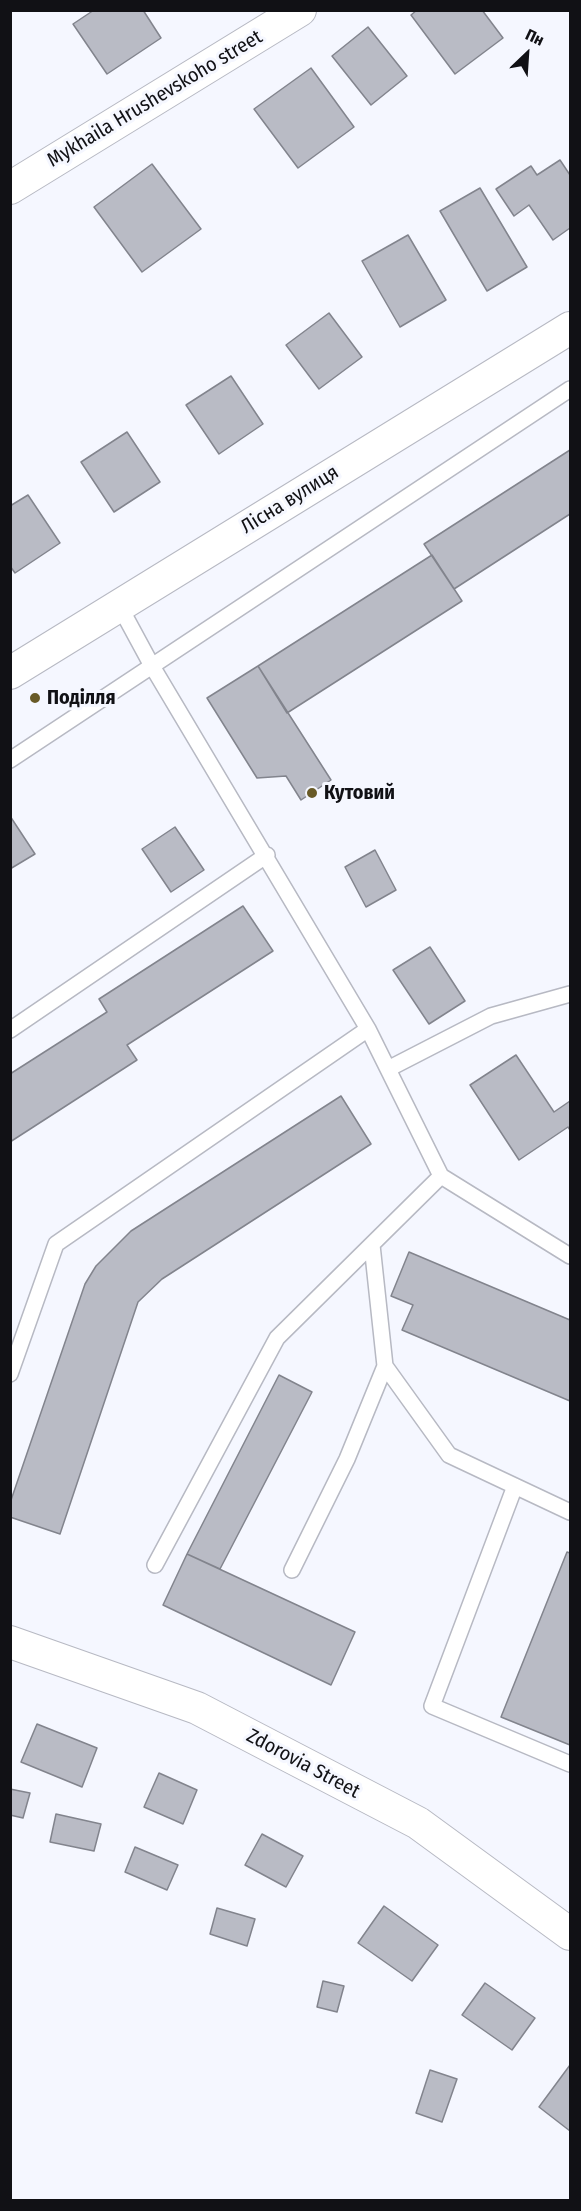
<!DOCTYPE html>
<html>
<head>
<meta charset="utf-8">
<style>
	body { margin:0 }
	#map { position:relative; width:581px; height:2211px; overflow:hidden; background:#f5f7ff; font-family:"Fira Sans Condensed",sans-serif }
	canvas { display:block }
	.frame { position:absolute; inset:0; border:12px solid #111115; pointer-events:none }
	.north { position:absolute; left:497px; top:24px; width:60px; height:60px; -webkit-text-stroke:4px #f5f7ff; paint-order:stroke; rotate:25deg; font-size:16px; font-weight:700; line-height:24px; text-align:center; color:#111115 }
	.north::after { content:''; display:block; margin:auto; width:21px; height:27px; background:#111115; clip-path:polygon(50% 0,100% 100%,50% 72%,0 100%) }
</style>
</head>
<body>
<div id="map">
<canvas width="581" height="2211"></canvas>
<div class="frame"></div>
<div class="north">Пн</div>
</div>
<script>
const g = document.querySelector('canvas').getContext('2d');
g.lineJoin = 'round';
function fill(path, color) { g.fillStyle = color; g.fill(path, 'evenodd'); }
function strokePath(path, color, width, dash) { g.strokeStyle = color; g.lineWidth = width; g.lineCap = dash ? 'butt' : 'round'; g.setLineDash(dash || []); g.stroke(path); }
function drawText(font, color, halo, rows, align = 'center') {
  g.font = font + ' "Fira Sans Condensed",sans-serif'; g.lineWidth = 6; g.setLineDash([]); g.textBaseline = 'middle'; g.strokeStyle = halo; g.fillStyle = color; for (const [text, x, y, turn = 0] of rows) {
    g.save(); g.translate(x, y); g.rotate((+turn || 0) * Math.PI / 180); g.textAlign = isNaN(turn) ? turn : align; if (halo) g.strokeText(text, 0, 0); g.fillText(text, 0, 0); g.restore();
  }
}
const building = new Path2D(`
	M94 10H143L161 38 107 74 73 24Z
	M417 10H482L503 38 455 74 411 15Z
	M368 27 407 76 371 105 332 56Z
	M311 68 354 127 298 168 254 109Z
	M560 160 570 175V228L553 240 529 205 514 216 496 189 531 166 537 175Z
	M152 164 201 229 142 272 94 207Z
	M480 188 527 267 487 291 440 211Z
	M408 235 446 300 400 327 362 261Z
	M329 313 362 357 319 389 286 345Z
	M231 376 263 424 219 454 186 405Z
	M127 432 160 482 114 512 81 462Z
	M570 450V514L454 589 424 544Z
	M28 495 60 543 15 573 10 566V506Z
	M432 555 462 601 287 713 258 666Z
	M258 666 331 780 301 800 286 776 257 778 207 698Z
	M10 816 35 854 10 869Z
	M175 827 204 870 171 892 142 849Z
	M375 850 396 890 366 907 345 867Z
	M243 906 273 951 127 1045 137 1060 10 1142V1074L107 1012 99 999Z
	M430 947 465 1001 429 1024 393 970Z
	M516 1055 554 1112 570 1101V1130L568 1127 519 1160 470 1085Z
	M341 1096 371 1144 162 1279 138 1302 60 1534 10 1517V1503L85 1284 96 1266 131 1231Z
	M409 1252 570 1320V1401L402 1330 413 1305 391 1296Z
	M279 1375 312 1392 220 1569 187 1554Z
	M567 1552 570 1553V1745L501 1717Z
	M187 1554 355 1632 331 1685 163 1605Z
	M37 1724 97 1748 82 1787 21 1762Z
	M159 1773 197 1790 183 1824 144 1807Z
	M10 1789 30 1793 23 1818 10 1815Z
	M56 1814 101 1824 94 1851 50 1842Z
	M262 1834 303 1856 286 1887 245 1865Z
	M135 1847 178 1865 167 1890 125 1872Z
	M384 1906 438 1945 412 1981 358 1943Z
	M217 1908 255 1919 247 1946 210 1934Z
	M323 1981 344 1986 337 2012 317 2007Z
	M485 1983 535 2018 512 2050 462 2015Z
	M570 2065V2131L539 2107Z
	M430 2070 457 2079 442 2122 416 2113Z`);
fill(building, '#b9bbc5');
strokePath(building, '#82848d', 1.5);
const service = new Path2D(`
	M119 605 152 666 368 1029 441 1176 570 1256
	M10 760 570 389
	M10 1030 267 855
	M388 1069 491 1016 570 994
	M385 1366 449 1455 570 1512
	M10 1374 56 1244 368 1029
	M515 1486 432 1706 570 1764
	M155 1565 277 1338 441 1176
	M292 1570 347 1459 385 1366 372 1245`);
const minor = new Path2D(`
	M10 188 300 10
	M10 673 570 328
	M10 1642 197 1708 418 1823 570 1934`);
strokePath(service, '#b7b9c3', 18);
strokePath(minor, '#b7b9c3', 34);
strokePath(service, '#fff', 15);
strokePath(minor, '#fff', 32);
for (const [x, y, r, color] of [
	[35,698,6,"#685a27"],
	[312,793,6,"#685a27"]
]) { const dot = new Path2D(); dot.arc(x, y, r, 0, 2 * Math.PI); g.fillStyle = color; g.fill(dot); strokePath(dot, '#f5f7ff', 2); }
drawText('20px', '#111115', '#f5f7ff', [
	["Mykhaila Hrushevskoho street",155,99,-31],
	["Лісна вулиця",290,500,-32],
	["Zdorovia Street",303,1764,28]
]);
drawText('bold 20px', '#111115', '#f5f7ff', [
	["Поділля",47,698],
	["Кутовий",324,793]
], 'left');
</script>
</body>
</html>
